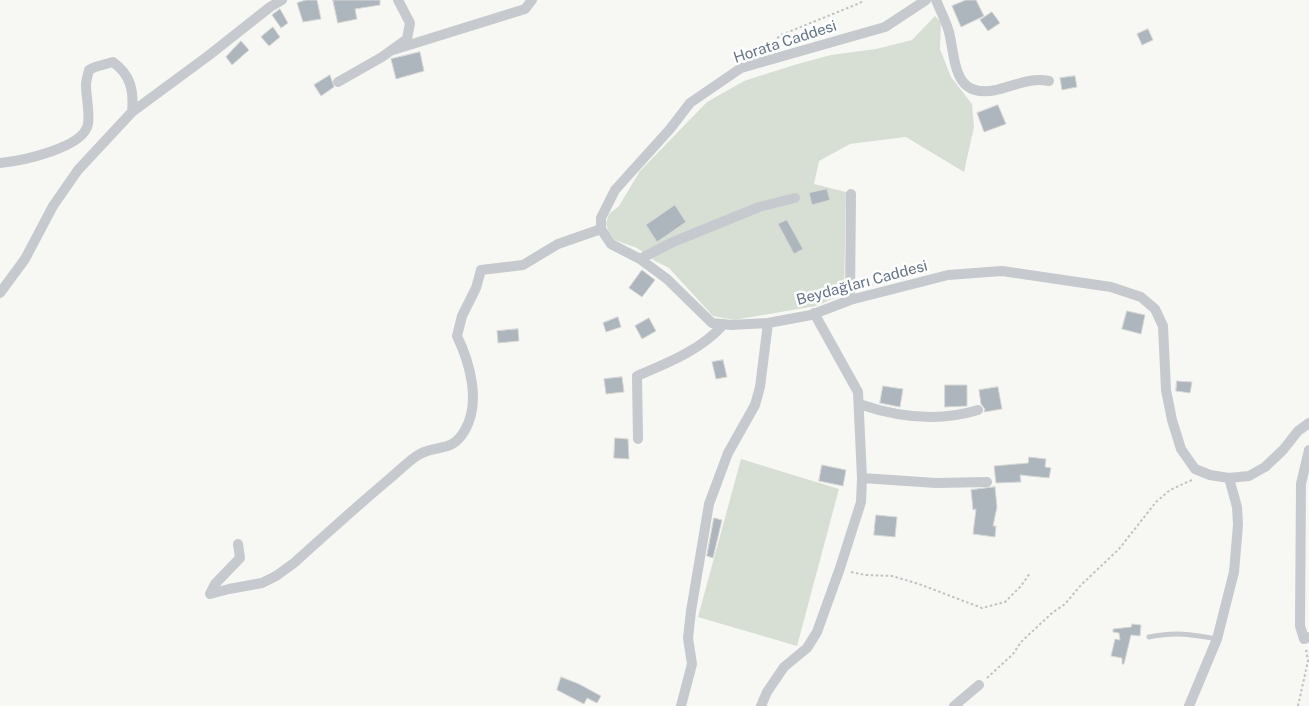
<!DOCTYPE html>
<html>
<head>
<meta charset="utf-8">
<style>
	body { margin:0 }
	canvas { display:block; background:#f7f7f3 }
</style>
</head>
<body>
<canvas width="1309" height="706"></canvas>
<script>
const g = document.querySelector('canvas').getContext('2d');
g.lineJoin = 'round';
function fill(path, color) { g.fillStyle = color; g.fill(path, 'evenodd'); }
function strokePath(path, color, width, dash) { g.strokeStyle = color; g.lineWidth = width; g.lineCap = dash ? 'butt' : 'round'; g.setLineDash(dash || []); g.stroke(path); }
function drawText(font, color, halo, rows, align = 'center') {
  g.font = font + ' "Public Sans",sans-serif'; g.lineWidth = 5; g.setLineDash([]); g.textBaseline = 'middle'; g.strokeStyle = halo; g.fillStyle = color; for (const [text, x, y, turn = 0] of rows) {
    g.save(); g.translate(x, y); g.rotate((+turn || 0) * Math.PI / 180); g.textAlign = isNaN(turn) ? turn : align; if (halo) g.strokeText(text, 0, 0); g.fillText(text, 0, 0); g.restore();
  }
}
fill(new Path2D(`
	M935 16 941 22 940 49 951 77 972 104 974 127 964 172 906 137 850 144 819 161 814 184 846 192 844 294 816 306 734 320 713 316 669 268 655 261 637 248 615 240 608 231 606 223 609 214 619 206 640 171 707 102 744 81 794 65 831 55 876 49 912 40Z
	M741 459 839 489 797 646 698 617Z`), '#d7dfd4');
const building = new Path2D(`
	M306 0H317L321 19 303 22 297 3Z
	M333 0H380V5L355 9 357 19 338 23Z
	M966 0H976L984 16 961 27 952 6Z
	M280 9 288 23 281 28 272 15Z
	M992 12 1000 23 988 31 980 20Z
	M273 27 280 37 269 46 261 37Z
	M1148 29 1153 40 1142 45 1137 34Z
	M241 41 249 50 232 65 226 57Z
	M420 52 424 71 396 79 391 59Z
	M330 75 334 87 321 96 314 85Z
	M1075 76 1077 87 1062 90 1060 78Z
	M998 105 1006 124 984 132 977 113Z
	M827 189 830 200 812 205 809 193Z
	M675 205 686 222 657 242 646 225Z
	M787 220 803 249 794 254 778 224Z
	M642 270 655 280 642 297 629 288Z
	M1127 311 1145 315 1141 334 1122 329Z
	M618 317 621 327 606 332 603 323Z
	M649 318 656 331 642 339 635 326Z
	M518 329 519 341 498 343 497 331Z
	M723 360 727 377 716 379 712 362Z
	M622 377 624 392 606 394 604 379Z
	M1177 381 1192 382 1190 393 1176 391Z
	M945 385H967V406L945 407Z
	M883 386 903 389 900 407 880 403Z
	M998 387 1002 409 984 412 985 409 981 404 979 390Z
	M615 438 628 439 629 459 614 458Z
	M1029 457 1046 459 1045 467 1051 468 1049 478 1020 475 1021 482 996 483 994 466 1028 463Z
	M822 465 846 470 843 486 819 481Z
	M995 487 997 507 993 526H996L995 537 973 534 976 509 973 510 971 490Z
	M876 515 897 517 895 537 874 535Z
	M714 518 722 520 713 558 707 556Z
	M1132 624 1141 625 1140 636 1131 635 1124 664H1122V658L1111 656 1115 639 1120 640 1119 633 1113 632V629L1131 627Z
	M561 677 579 684 601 696 597 703 587 698 584 704 557 690Z`);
fill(building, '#aeb6bd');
strokePath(building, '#d8d8d6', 1);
strokePath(new Path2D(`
	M762 51 781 35 860 3 864 0
	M851 572 865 575 892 576 919 584 982 608 1005 602 1021 586 1030 573
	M987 678 1013 654 1021 642 1052 613 1065 604 1081 585 1119 549 1156 502 1170 490 1194 479
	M1298 706 1308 661 1306 649`), '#bfc1c4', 2, [2.5, 2.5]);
strokePath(new Path2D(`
	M1149 637C1176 632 1190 634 1217 639`), '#c6cace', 5);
strokePath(new Path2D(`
	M936 0C940 10 946 21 949 32 956 61 953 99 996 90 1013 86 1031 77 1049 81
	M393 50 525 9 532 0
	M338 82 382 57 407 39 410 23 398 0
	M132 112 208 56 270 7 282 0
	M0 163C21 161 84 148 88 124 90 111 86 98 86 85 86 80 88 75 89 70L95 67 113 62C131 75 134 91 132 112L78 170 53 206 25 259 0 293
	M601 229 611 244 640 259 667 279 712 323 731 325 768 323 811 315 850 300 948 275 1002 271 1111 287 1141 297 1155 309 1163 326 1166 390 1172 420 1181 449 1195 469 1210 475 1229 478 1249 476 1265 467 1283 450 1298 431 1309 423
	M601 229V218L615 190 670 129 690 103 741 68 885 27 926 0
	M640 259 673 242 759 207 795 198
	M850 300 851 194
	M859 404C897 417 939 422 978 410
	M638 439 637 376C668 363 701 350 724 324
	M1309 450 1301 484 1300 626 1304 639 1309 637
	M862 478 936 483 987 482
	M238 544 240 558 215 584 210 594 229 589 262 583 276 576 294 563C325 535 356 507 388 480 397 473 410 459 420 454 439 444 452 453 465 430 481 402 470 363 457 336L462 316 476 288 481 270 523 265 558 244 601 229
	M681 706 692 664 688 638 691 611 709 504 728 453 755 405 760 387 768 323
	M761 706 767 692 784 667 807 648 817 632 840 568 861 502 862 478 858 392 814 313
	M954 706 979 685
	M1189 706 1217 639 1234 572 1238 525 1237 507 1229 478`), '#c6cace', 10);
drawText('15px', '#637488', '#fff', [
	["Horata Caddesi",785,42,-18],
	["Beydağları Caddesi",862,283,-15]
]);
</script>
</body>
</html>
